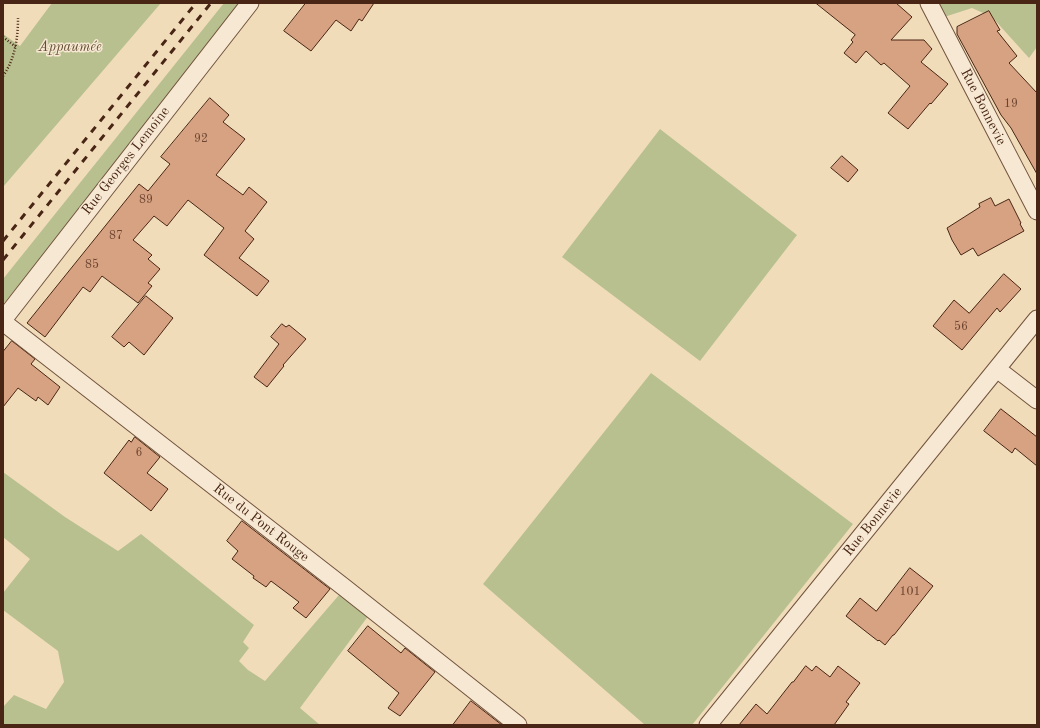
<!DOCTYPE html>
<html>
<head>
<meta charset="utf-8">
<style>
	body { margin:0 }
	#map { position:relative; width:1040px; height:728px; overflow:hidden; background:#f1dcba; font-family:"Old Standard TT",serif }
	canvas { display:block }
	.frame { position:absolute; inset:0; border:4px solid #482514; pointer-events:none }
</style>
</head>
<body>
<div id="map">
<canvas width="1040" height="728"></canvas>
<div class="frame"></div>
</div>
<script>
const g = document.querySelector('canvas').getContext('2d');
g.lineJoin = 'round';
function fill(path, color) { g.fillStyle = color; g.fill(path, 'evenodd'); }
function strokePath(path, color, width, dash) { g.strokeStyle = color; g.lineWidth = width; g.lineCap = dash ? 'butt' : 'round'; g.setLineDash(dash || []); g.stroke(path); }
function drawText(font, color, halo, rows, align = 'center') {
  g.font = font + ' "Old Standard TT",serif'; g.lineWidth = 3; g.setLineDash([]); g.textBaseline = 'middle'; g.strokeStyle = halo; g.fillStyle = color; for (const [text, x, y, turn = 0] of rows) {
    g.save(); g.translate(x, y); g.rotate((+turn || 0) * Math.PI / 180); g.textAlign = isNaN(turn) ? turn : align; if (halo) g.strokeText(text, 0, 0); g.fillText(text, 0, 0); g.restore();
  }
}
fill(new Path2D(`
	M52 3H161L3 187V34L20 46Z
	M224 3H247L154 126 3 304V279Z
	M930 3H1037V47L1029 58 992 17 972 8 938 19Z
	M660 129 797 235 700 361 562 257Z
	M651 373 853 524 692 725H645L483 584Z
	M3 472 65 517 118 551 141 534 254 625 243 642 249 648 239 661 248 670 265 681 345 588 369 615 300 708 320 725H3V707L14 695 46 709 64 682 58 651 3 610V593L30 559 3 537Z`), '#b9c090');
const building = new Path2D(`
	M306 3H374L362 21 359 19 351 31 336 20 311 51 284 31Z
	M816 3H896L912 17 891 40H924L932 49 921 62 948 84 931 104 930 103 908 129 888 113 910 86 884 63 881 65 866 51 856 63 844 53 853 42 851 40 855 35Z
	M989 11 1000 30 997 31 1017 56 1009 63 1037 93V174L1011 128 1001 115 957 34V27Z
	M210 98 229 115 223 122 245 139 216 175 243 195 249 187 267 202 245 231 254 239 239 258 269 281 257 296 204 255 224 228 188 200 167 226 154 216 133 240 152 255 148 259 160 269 148 283 152 286 138 303 102 276 90 292 83 287 45 337 27 323 139 184 148 191 170 164 161 157Z
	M842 156 858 170 848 182 831 168Z
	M991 198 995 206 1009 199 1021 223 1020 224 1024 231 978 256 973 248 961 255 952 240 947 228 980 207 979 204Z
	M1004 274 1021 289 1000 312 997 308 962 350 933 326 954 300 969 313Z
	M146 296 173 318 144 355 129 342 124 347 112 337Z
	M282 324 286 327 289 325 306 339 283 365 284 366 267 387 254 377 279 344 271 337Z
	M12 341 35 359 31 364 60 387 48 405 38 397 36 401 18 388 3 407V352Z
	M1001 409 1037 437V466L1015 448 1012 453 984 431Z
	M135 437 160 457 147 473 168 489 151 511 104 473 129 440 131 442Z
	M242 521 330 589 306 618 293 608 299 602 271 581 266 587 253 578 254 576 232 559 238 551 227 541Z
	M910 568 933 586 894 635H893L885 645 879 640 878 641 846 616 860 598 876 611Z
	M368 626 401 653 405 648 435 672 400 716 388 708 399 693 348 651Z
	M806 666 812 671 816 666 830 677 838 666 860 683 846 702 849 704 834 725H739L756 704 767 714 792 682H793Z
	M471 701 502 725H453Z`);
fill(building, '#d7a282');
strokePath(building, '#482514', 1);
const minor = new Path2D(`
	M929 3 1037 211
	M3 320 250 3
	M3 322 345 588 518 725
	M997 369 1037 400
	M708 725 1037 319`);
strokePath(minor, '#72533e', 19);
strokePath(new Path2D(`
	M3 37 16 47
	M3 76C15 59 18 38 18 18`), '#482514', 2.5, [1, 2]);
strokePath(minor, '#f6e8d2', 17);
strokePath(new Path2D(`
	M3 241 196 3
	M3 260 211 3`), '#482514', 3, [7, 7]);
drawText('12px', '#6c4430', null, [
	["19",1011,104],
	["92",201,139],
	["89",146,200],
	["87",116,236],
	["85",92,265],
	["56",961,327],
	["6",139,453],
	["101",910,592]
]);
drawText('italic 14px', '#644c33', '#f6e8d2', [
	["Appaumée",70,47]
]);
drawText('14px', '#482514', '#f6e8d2', [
	["Rue Bonnevie",983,107,63],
	["Rue Georges Lemoine",126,161,-52],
	["Rue Bonnevie",873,522,-51],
	["Rue du Pont Rouge",261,523,38]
]);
</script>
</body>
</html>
